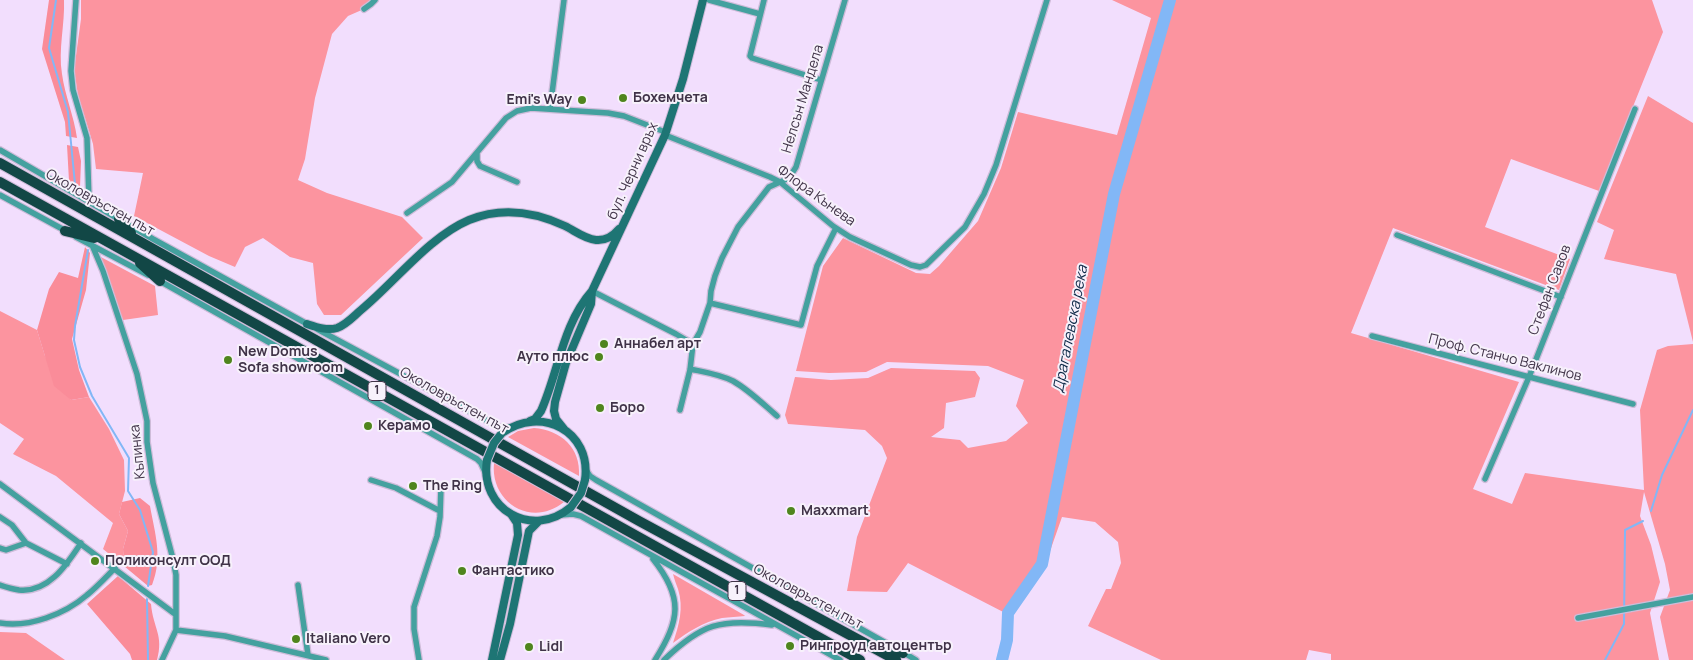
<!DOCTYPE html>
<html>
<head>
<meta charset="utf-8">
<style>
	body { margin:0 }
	canvas { display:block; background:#f2defd }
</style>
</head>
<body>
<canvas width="1693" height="660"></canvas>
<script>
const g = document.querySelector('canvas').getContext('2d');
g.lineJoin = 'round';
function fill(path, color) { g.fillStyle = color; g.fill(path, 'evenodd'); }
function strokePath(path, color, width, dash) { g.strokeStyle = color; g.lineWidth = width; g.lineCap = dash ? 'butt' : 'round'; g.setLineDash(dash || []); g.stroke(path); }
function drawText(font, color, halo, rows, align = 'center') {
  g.font = font + ' Manrope,sans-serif'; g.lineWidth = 4; g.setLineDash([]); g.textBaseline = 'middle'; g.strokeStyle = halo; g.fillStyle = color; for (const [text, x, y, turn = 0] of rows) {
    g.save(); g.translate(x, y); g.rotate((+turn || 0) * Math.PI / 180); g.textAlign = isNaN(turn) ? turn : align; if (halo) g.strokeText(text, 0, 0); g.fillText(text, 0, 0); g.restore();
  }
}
fill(new Path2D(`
	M81 0H375L364 9 348 16 332 34 315 98 305 159 298 180 327 193 402 217 423 238 341 315H324L317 304 313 263 290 257 263 238 245 247 235 267 209 256 134 216 143 173 96 169 93 144 78 95 74 70 81 19Z
	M1112 0H1652L1663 32 1599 191 1511 159 1485 227 1570 259 1559 290 1393 228 1351 333 1519 382 1473 489 1512 504 1525 473 1644 490 1640 410 1657 350 1668 346 1693 344V660H1669L1660 617 1670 590 1665 564 1644 492 1640 516 1651 545 1660 582 1650 613 1659 660H1331V654L1309 650 1306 660H1161L1088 626 1106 589H1111L1121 563 1118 542 1095 522 1062 517 1043 571 1011 616 908 563 887 592 847 591 857 537 887 458 882 446 865 430 788 424 785 415 795 377 831 380 868 378 891 368 975 371 980 378 975 397 946 403 944 428 931 437 960 440 968 448 1006 441 1028 423 1016 406 1024 380 988 366 887 362 866 372 829 373 796 371 823 266 843 238 916 273 930 274 939 266 978 221 1001 168 1018 112 1117 135 1151 18Z
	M1648 96 1693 123V342L1676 274 1604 259 1614 230 1597 222Z
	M99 256 155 286 158 315 123 320Z
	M0 311 37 330 45 356 71 400 89 397 109 429 124 460 125 491 119 514 128 531 123 549 124 566 103 549 113 523 56 476 13 454 24 439 0 423Z
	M534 428C561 430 581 448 579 476L508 437 518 431Z
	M494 463 564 502C532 528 490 503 494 463Z
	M673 574 744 615 745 616C738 617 729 617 722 618 703 622 688 632 673 643 679 625 684 608 678 589 676 584 674 578 673 574Z
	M0 632 26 633 65 660H0Z`), '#fc949f');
fill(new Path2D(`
	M49 0H64C65 25 58 49 62 74 65 96 74 116 77 138L66 136 65 122 42 49Z
	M67 145 78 147 81 161 80 187 69 181Z
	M85 247 90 253 86 290 72 339 79 370 89 397 71 400 54 386 37 330 49 289 59 272 78 278Z
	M140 498 150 506C155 534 163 557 152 585L148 586 124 566 123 549 128 531 119 514 122 502Z
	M118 576 151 604C153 628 164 635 157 660H132L130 654 87 604Z`), '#fa8c99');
strokePath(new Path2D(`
	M56 0 49 48 68 112 75 184
	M88 250 75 326 74 340 80 367 92 396 129 458 128 491 140 510 153 552 148 586
	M1651 511 1662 475 1693 410
	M147 599 148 660
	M1605 660 1624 624 1625 530 1643 521`), '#82b7f6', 2);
strokePath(new Path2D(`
	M1002 660 1007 640 1008 613 1042 564 1114 194 1170 0`), '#82b7f6', 12);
const minor = new Path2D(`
	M76 0 71 71 73 90 87 138 89 201
	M709 0 760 14
	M764 0 750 56 752 58 821 80
	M364 9 371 4 375 0
	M550 109 564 0
	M665 135 770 177 780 182 833 226 850 237 911 265 920 267 926 265 965 227 984 194 996 165 1047 0
	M0 150 153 239 309 325
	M477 153V161L480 166 517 182
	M0 195 66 231
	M407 213 452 182 506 118 517 111 531 108 608 113 624 116 665 132
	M1397 235 1561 297
	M76 237 148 275
	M92 245 103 271 137 374 147 421V442L153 483 173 559 176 575V630L162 660
	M158 280 477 459 481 463 486 474
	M592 291 676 334 693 344
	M710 303 801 325 817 266 836 228
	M317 329 497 426 504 428 511 427
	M1372 336 1633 404
	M690 369C704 372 719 374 733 381 749 390 763 404 777 416
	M680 410 690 370 693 344 700 332 710 303 711 291 715 276 722 258 738 227 769 187 789 178 796 167 845 0
	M586 470 590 476 596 480 886 643
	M1485 479 1529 377 1635 109
	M371 480 396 488 440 511
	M0 484 175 614
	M560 515 573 514 581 516 840 660
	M0 517 12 525 26 543 67 564
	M0 548 6 550 26 543
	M653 559C684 598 680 620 655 660
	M0 585C6 587 13 589 19 590 49 593 67 564 81 543
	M298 585 308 655
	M1578 618 1693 597
	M0 623C29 628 65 614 87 595 97 587 106 577 115 568
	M176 630 225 636 326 660
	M901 651 916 660
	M419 660 414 629V607L437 536 440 517 441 487
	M664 660C701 624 721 618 772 625`);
const secondary = new Path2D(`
	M307 324C316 327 327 331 337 328 346 325 354 316 361 310 395 282 429 237 469 220 501 207 535 212 565 226 575 231 585 239 596 240 606 241 613 236 619 229
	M530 421 535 419 541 411C559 371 562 325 592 291L665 135 683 79 703 0
	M564 429 556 419 554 411 555 402 566 363 591 304 592 291
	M502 433C541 405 592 431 585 480
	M487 460C479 509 532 540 571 507
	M492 660 518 535 517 523 511 514
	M500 660 510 624 529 531 539 521`);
const trunk = new Path2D(`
	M0 163 639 521 896 660
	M0 182 860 660
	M119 219 131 233
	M65 231 94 238
	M140 263 160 281
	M879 645 903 653`);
strokePath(minor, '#cebcd9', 8);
strokePath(secondary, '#cebcd9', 10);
strokePath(trunk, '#cebcd9', 12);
strokePath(minor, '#44a19f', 5.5);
strokePath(secondary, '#1e7574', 8);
strokePath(trunk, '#124746', 10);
const secondaryBridge = new Path2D(`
	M487 460 494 443 502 433
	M571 507 581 493 585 480`);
strokePath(secondaryBridge, '#cebcd9', 10, []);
strokePath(secondaryBridge, '#1e7574', 8);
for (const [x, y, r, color] of [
	[623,98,5,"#4f851d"],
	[582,100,5,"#4f851d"],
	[604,344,5,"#4f851d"],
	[599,357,5,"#4f851d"],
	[228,360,5,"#4f851d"],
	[600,408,5,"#4f851d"],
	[368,426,5,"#4f851d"],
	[413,486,5,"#4f851d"],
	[791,511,5,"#4f851d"],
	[95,561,5,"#4f851d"],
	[462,571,5,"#4f851d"],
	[296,639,5,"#4f851d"],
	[790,646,5,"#4f851d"],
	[529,647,5,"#4f851d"]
]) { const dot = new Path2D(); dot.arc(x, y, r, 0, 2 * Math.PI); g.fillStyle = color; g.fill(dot); strokePath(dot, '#f7f1fb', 2); }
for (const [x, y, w] of [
	[377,391,18],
	[737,591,18]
]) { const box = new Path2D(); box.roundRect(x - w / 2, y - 9.5, w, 19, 4); g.fillStyle = '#f7f1fb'; g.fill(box); strokePath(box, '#403348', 1); }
drawText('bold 12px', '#403348', null, [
	["1",377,391],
	["1",737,591]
]);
drawText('bold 14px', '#403348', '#f7f1fb', [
	["Бохемчета",633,98],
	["Emi's Way",572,100,"right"],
	["Аннабел арт",614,344],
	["New Domus",238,352],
	["Sofa showroom",238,368],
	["Ауто плюс",589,357,"right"],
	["Боро",610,408],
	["Керамо",378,426],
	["The Ring",423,486],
	["Maxxmart",801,511],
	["Поликонсулт ООД",105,561],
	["Фантастико",472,571],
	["Italiano Vero",306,639],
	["Рингроуд автоцентър",800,646],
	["Lidl",539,647]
], 'left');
drawText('14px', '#403348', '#f7f1fb', [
	["Нелсън Мандела",803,99,-73],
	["бул. Черни връх",633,171,-66],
	["Флора Кънева",816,196,36],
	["Околовръстен път",100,203,29],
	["Стефан Савов",1550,290,-69],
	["Проф. Станчо Ваклинов",1505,358,14],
	["Околовръстен път",454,401,29],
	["Къпинка",138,452,-96],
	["Околовръстен път",808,597,28]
]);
drawText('italic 15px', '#0f2a48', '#f7f1fb', [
	["Драгалевска река",1071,329,-79]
]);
</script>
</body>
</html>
